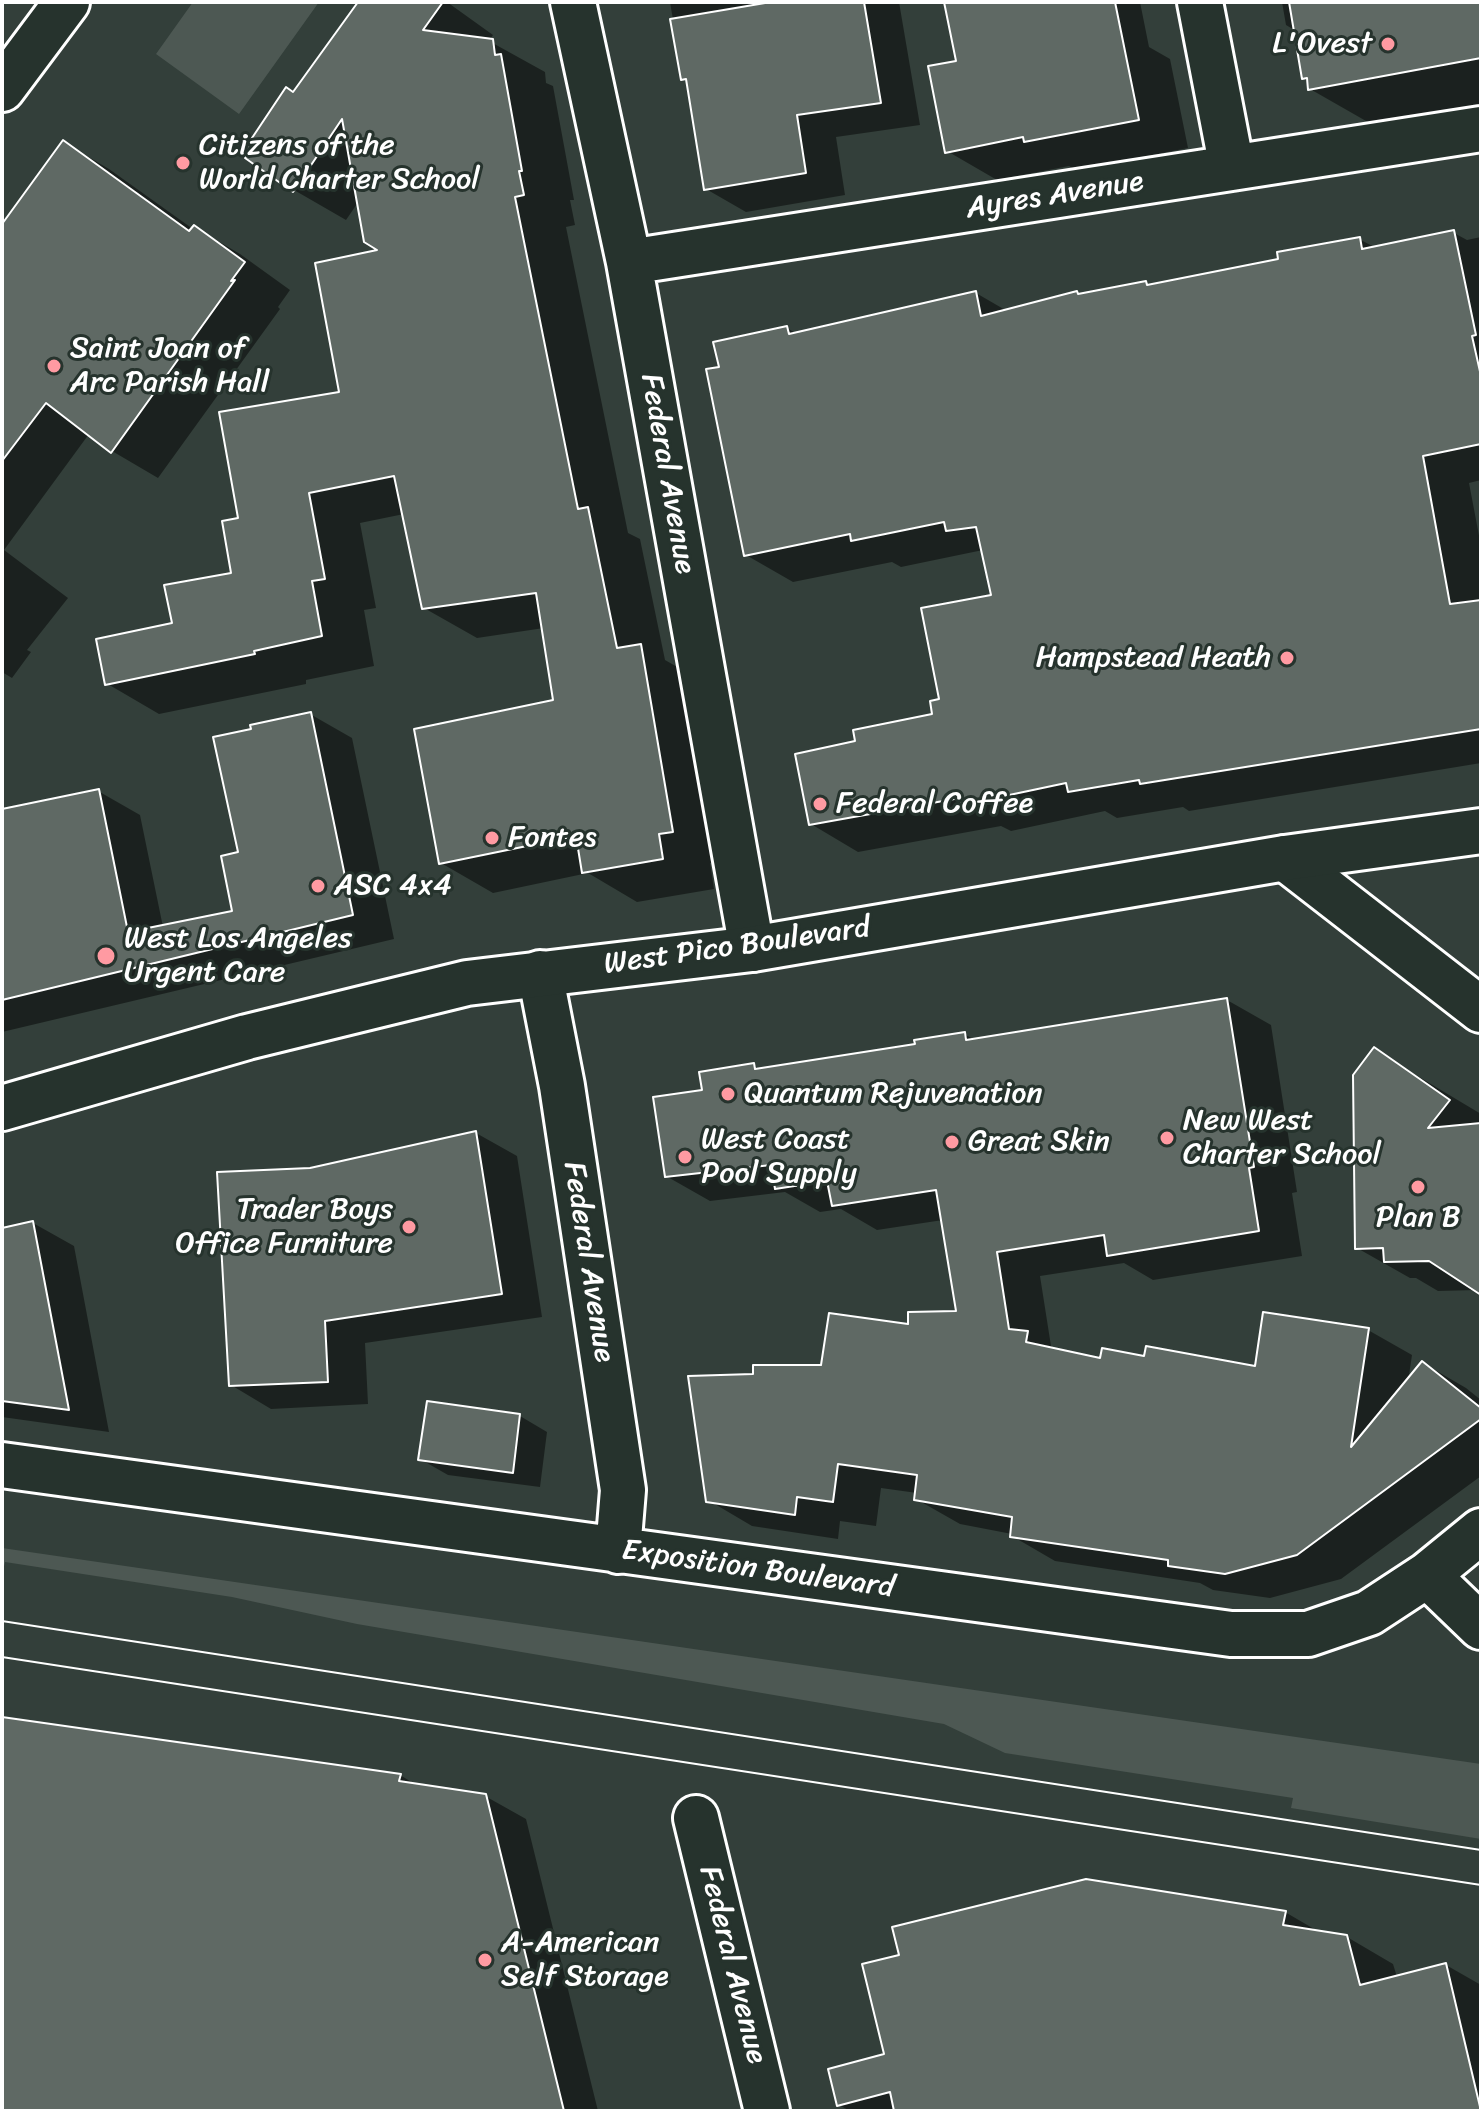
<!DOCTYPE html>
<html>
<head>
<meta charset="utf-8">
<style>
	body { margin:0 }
	#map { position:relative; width:1483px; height:2113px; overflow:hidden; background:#333f3a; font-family:Sriracha,sans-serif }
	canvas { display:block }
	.frame { position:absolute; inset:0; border:4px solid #fff; pointer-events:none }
</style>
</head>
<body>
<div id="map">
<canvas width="1483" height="2113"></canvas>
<div class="frame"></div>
</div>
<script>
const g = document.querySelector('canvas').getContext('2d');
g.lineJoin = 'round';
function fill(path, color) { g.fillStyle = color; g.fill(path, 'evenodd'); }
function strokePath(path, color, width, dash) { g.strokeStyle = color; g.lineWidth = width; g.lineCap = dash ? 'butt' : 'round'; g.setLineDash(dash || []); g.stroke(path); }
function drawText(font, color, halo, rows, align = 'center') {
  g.font = font + ' Sriracha,sans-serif'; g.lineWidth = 6; g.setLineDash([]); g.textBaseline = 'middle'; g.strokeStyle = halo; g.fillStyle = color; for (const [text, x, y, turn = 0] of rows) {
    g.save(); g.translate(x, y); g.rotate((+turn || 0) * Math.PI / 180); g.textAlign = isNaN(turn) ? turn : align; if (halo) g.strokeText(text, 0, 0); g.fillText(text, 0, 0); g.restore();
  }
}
fill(new Path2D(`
	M193 2H319L239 114 156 54Z
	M2 1548 1481 1764V1839L1291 1808 1293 1798 1005 1753 944 1724 357 1624 232 1597 5 1562 2 1575Z`), '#4d5853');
fill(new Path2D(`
	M361 2H447L493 35 489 41 545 72 546 83 553 86 574 200H570L575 225 566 227 628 533 640 539 665 660 693 676 724 862 710 863 714 889 637 902 588 873 493 893 441 863 556 701 544 628 477 638 424 608 404 514 360 523 376 608 364 610 374 666 306 680V684L159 714 106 683 234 574 240 520 342 393 381 251 359 201 346 220 294 190V94Z
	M670 2H899L920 125 836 137 845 195 746 212 706 189 688 82 683 79Z
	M946 2H1140L1149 47 1170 59 1188 148 1076 170 1069 166 997 180 947 151 958 62Z
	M1282 2H1481V113L1380 129 1310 89 1309 82 1303 78 1296 31 1286 25Z
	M63 142 109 169 193 229 194 227 240 254 290 290 278 307 280 309 158 478 112 451 89 434 4 550 68 598 27 650 31 652 12 678 2 672V228Z
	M1454 233 1467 240 1481 237V480L1469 483 1481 546V763L1189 811 1183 807 1117 818 1105 811 1011 831 1001 826 858 852 811 824 858 743 935 716 993 597 983 550 901 567 892 562 793 582 746 555 721 369 787 328 797 334 976 293 1007 311 1146 283 1151 286 1280 260 1359 239 1376 248Z
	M310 714 352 738 394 939 2 1032V858L98 791 140 815 163 927 234 912 241 854Z
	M1227 1000 1271 1025 1297 1192 1292 1193 1302 1256 1153 1280 1124 1263 1040 1276 1051 1346 1060 1352 1102 1361 1146 1358 1257 1368 1368 1330 1412 1355 1408 1382 1423 1363 1466 1388 1481 1400V1476L1341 1579 1270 1598 1213 1590 1200 1583 1055 1561 1012 1536V1534L960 1524 916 1499 917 1493 881 1488 876 1526 840 1521 838 1539 752 1526 708 1500 755 1376 823 1367 959 1313 943 1220 877 1230 841 1209 820 1212 785 1192 710 1201 666 1176 704 1091 753 1065 761 1070 917 1046 964 1034 975 1040Z
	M1374 1050 1481 1114V1292L1477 1290 1438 1291 1416 1278H1410L1357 1248Z
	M476 1133 517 1156 542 1317 365 1343 368 1404 271 1409 231 1385 310 1170Z
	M33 1223 74 1246 109 1432 2 1417V1230Z
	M520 1416 547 1432 540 1487 448 1475 420 1459Z
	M2 1719 400 1775 418 1786 485 1796 526 1819 598 2111H2Z
	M1285 1912 1321 1933 1347 1937 1393 1964 1397 1977 1446 1965 1481 1985V2111H850L839 2105 887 2056Z`), '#0007');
const building = new Path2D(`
	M358 2H443L423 30 493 39 495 55 501 54 522 171H519L524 195 515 197 578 509 588 507 617 648 641 644 673 832 659 834 663 859 582 873 576 836 439 864 414 729 553 700 536 593 422 609 394 476 309 493 325 579 312 581 322 636 254 651 255 654 105 685 96 639 172 623 164 585 231 573 222 521 238 518 219 412 339 392 315 263 377 250 364 242 342 119 293 192 245 158 249 153 244 150 286 87 293 92Z
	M771 2H864L881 103 797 115 806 173 704 190 686 79 681 80 670 19Z
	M944 2H1115L1139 120 1024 142 1023 137 945 153 928 66 956 61Z
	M1289 2H1481V58L1308 90 1307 78 1302 79Z
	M63 140 189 231 194 225 245 262 231 281 235 280 111 453 46 403 2 461V224Z
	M1454 230 1476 335 1472 336 1481 376V444L1423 456 1450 604 1481 600V729L1140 784 1139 780 1068 792 1066 783 962 805 960 798 809 825 795 754 855 741 853 730 932 714 930 701 939 699 921 608 991 595 976 527 946 531 944 522 851 541 850 534 744 556 706 369 719 367 713 342 787 326 789 334 976 291 981 316 1077 291 1078 294 1146 281 1147 285 1278 259 1277 252 1360 237 1362 249Z
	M311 712 353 915 2 1000V809L99 789 128 932 232 911 221 856 238 852 213 737 251 729 250 725Z
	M1227 998 1254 1167 1249 1168 1259 1231 1107 1256 1104 1235 997 1252 1009 1329 1028 1331 1026 1342 1100 1358 1102 1348 1144 1356 1146 1346 1255 1366 1263 1312 1369 1328 1351 1447 1422 1361 1481 1408V1419L1297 1555 1225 1574 1168 1566V1560L1010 1537 1012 1517 914 1500 917 1475 838 1464 833 1502 797 1497 795 1515 706 1502 688 1376 753 1374V1365H821L829 1313 908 1324V1312L956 1311 936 1190 832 1206 827 1181 775 1189 771 1165 665 1177 653 1097 702 1090 699 1072 754 1063 755 1069 915 1044 914 1040 965 1032 966 1040Z
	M1374 1047 1450 1100 1428 1128 1481 1123V1295L1429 1261 1384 1262 1383 1248 1355 1249 1353 1075Z
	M476 1131 502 1294 325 1321 328 1382 229 1386 217 1172 310 1168Z
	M33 1221 69 1410 2 1401V1228Z
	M427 1401 520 1414 513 1473 418 1460Z
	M2 1717 401 1774 399 1781 486 1794 564 2111H2Z
	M1086 1879 1286 1911 1283 1925 1347 1935 1360 1985 1446 1963 1481 2111H894L890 2092 837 2106 828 2069 884 2054 862 1964 899 1955 892 1927Z`);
fill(building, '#5f6964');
strokePath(building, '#fff', 2);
const minor = new Path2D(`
	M573 2 629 262 752 949
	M1200 2 1232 168
	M629 262 1481 129
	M1285 858 1481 1010
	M540 973 562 1086 623 1490 618 1551
	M2 1465 1231 1634H1308L1369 1613 1427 1575 1481 1627
	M1427 1575 1481 1531
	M696 1818 767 2111`);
const secondary = new Path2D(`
	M2 89 67 2
	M2 1108 247 1037 467 983 752 949 1285 858 1481 831`);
strokePath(minor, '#fff', 50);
strokePath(secondary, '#fff', 50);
strokePath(minor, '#26332d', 44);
strokePath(secondary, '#26332d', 44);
strokePath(new Path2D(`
	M2 1621 1481 1850
	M2 1657 1481 1885`), '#fff', 2);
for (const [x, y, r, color] of [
	[1388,44,8,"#ff9aa2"],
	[183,163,8,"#ff9aa2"],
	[54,366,8,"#ff9aa2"],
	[1287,658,8,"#ff9aa2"],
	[820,804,8,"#ff9aa2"],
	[492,838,8,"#ff9aa2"],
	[318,886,8,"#ff9aa2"],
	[106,956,10,"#ff9aa2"],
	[728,1094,8,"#ff9aa2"],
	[1167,1138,8,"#ff9aa2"],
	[952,1142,8,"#ff9aa2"],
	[685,1157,8,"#ff9aa2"],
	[1418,1187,8,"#ff9aa2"],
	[409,1227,8,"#ff9aa2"],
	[485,1960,8,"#ff9aa2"]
]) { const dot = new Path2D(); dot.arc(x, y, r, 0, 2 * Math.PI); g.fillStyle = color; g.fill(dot); strokePath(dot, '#26332d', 3); }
drawText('30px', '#fff', '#26332d', [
	["L'Ovest",1372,44,"right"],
	["Citizens of the",199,146],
	["World Charter School",199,180],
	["Saint Joan of",70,349],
	["Arc Parish Hall",70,383],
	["Hampstead Heath",1271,658,"right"],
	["Federal Coffee",836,804],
	["Fontes",508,838],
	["ASC 4x4",334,886],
	["West Los Angeles",124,939],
	["Urgent Care",124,973],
	["Quantum Rejuvenation",744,1094],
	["New West",1183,1121],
	["Charter School",1183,1155],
	["West Coast",701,1140],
	["Pool Supply",701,1174],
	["Great Skin",968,1142],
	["Trader Boys",393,1210,"right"],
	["Office Furniture",393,1244,"right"],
	["Plan B",1418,1218,"center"],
	["A-American",501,1943],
	["Self Storage",501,1977]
], 'left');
drawText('30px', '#fff', '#26332d', [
	["Ayres Avenue",1055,196,-9],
	["Federal Avenue",667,474,80],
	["West Pico Boulevard",737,947,-8],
	["Federal Avenue",588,1262,81],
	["Exposition Boulevard",758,1570,8],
	["Federal Avenue",732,1965,76]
]);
</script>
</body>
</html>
